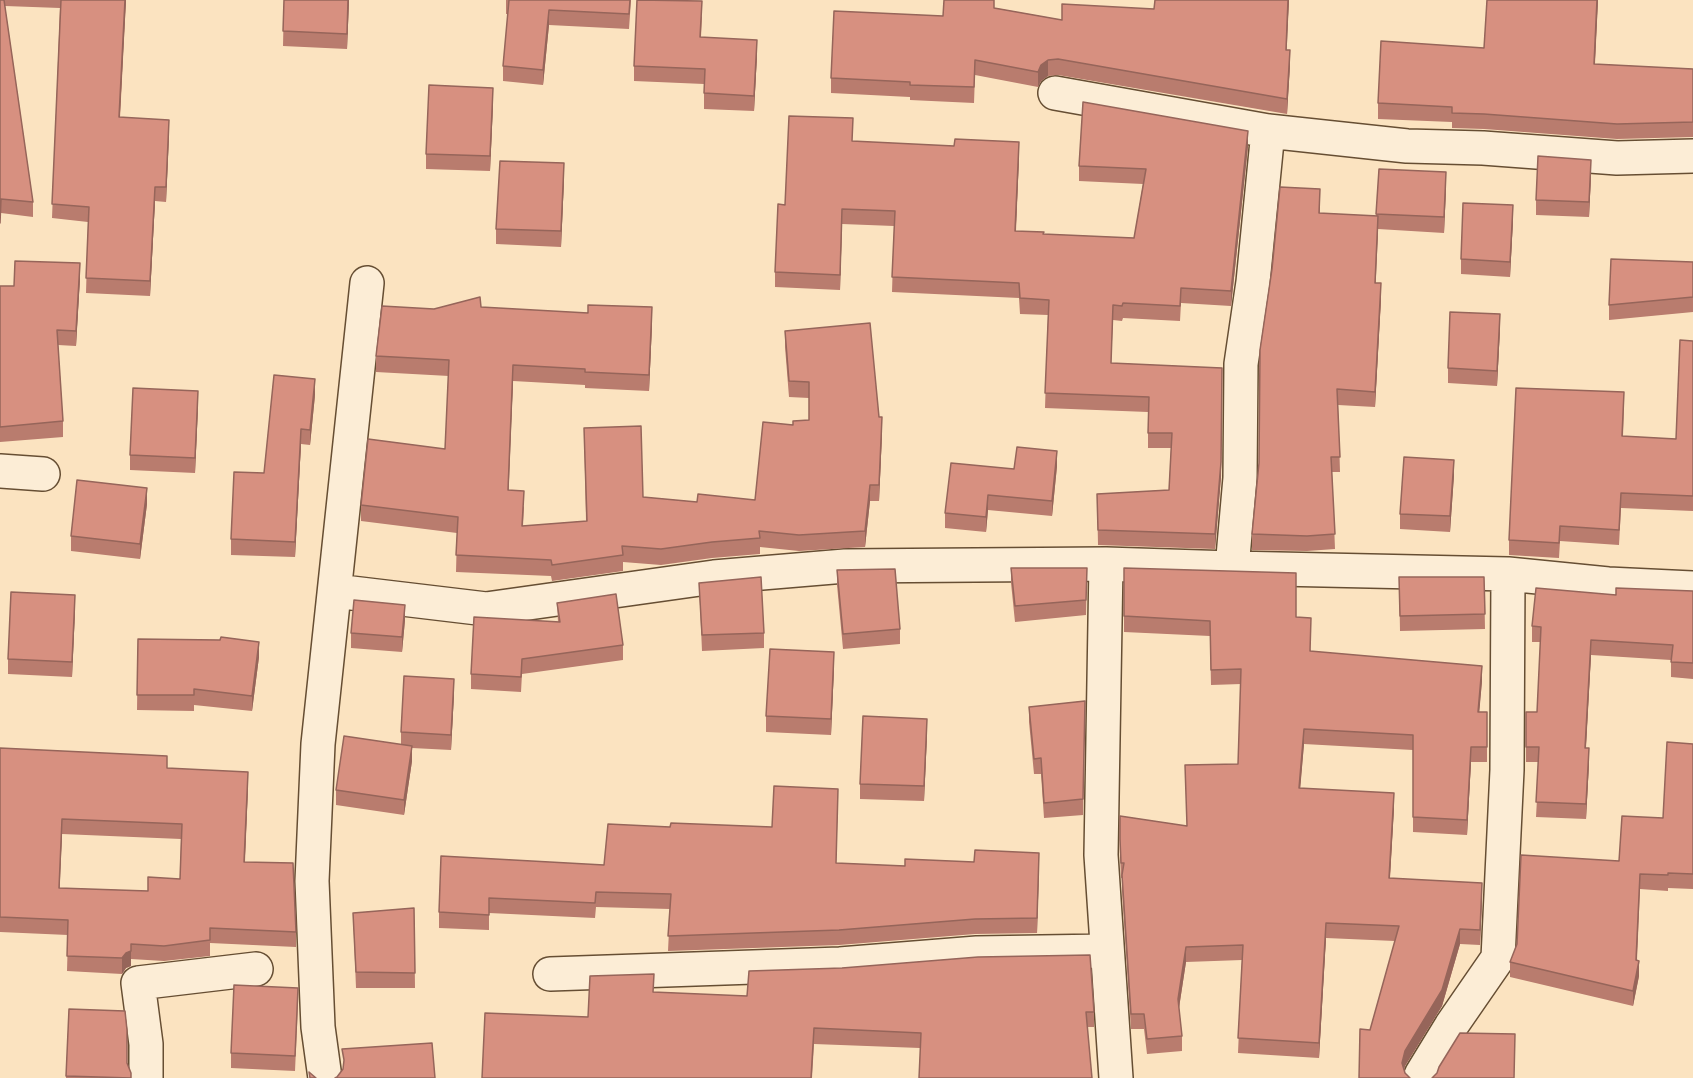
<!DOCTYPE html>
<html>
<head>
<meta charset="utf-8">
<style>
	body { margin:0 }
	canvas { display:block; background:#fbe3c0 }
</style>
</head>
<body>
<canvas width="1693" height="1078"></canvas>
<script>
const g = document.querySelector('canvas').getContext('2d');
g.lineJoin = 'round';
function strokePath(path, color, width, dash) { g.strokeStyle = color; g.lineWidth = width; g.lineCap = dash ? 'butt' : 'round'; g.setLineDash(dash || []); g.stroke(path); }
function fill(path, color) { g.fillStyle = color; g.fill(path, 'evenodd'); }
const minor = new Path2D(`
	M1055 93 1268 131 1407 146 1483 148 1617 158 1693 156
	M0 471 43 474
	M1232 568 1240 478 1241 364 1253 282 1268 131
	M335 591 486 609 714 577 845 566 1106 564
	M550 974 840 964 977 953 1106 951
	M146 1078V1044L138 983 256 969
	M325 1078 318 1027 312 881 318 744 367 283
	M1116 1078 1101 855 1106 564 1232 568 1508 574 1608 584 1693 588
	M1421 1078V1075L1451 1026 1498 958 1507 770 1508 574`);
strokePath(minor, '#664e33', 36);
strokePath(minor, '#fcedd6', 33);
fill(new Path2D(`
	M0 0H126L120 118 169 134 166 202 155 201 150 296 86 293 88 222 52 218 60 8 5 6 33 202V217L1 213Z
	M284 0H349L347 49 283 46Z
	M506 0H631L629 29 549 25 543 85 503 81V66L508 14H506Z
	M1289 0 1286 50 1290 65 1287 114 1058 75 1048 76 1041 81 1038 87 975 75 974 103 910 100V97L831 93V78L943 16 995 8 1062 20 1154 9Z
	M1487 0H1598L1595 64 1693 69V137L1617 139 1484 129 1452 128V122L1378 119V103L1484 48Z
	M702 16 701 37 757 55 754 111 704 109V84L634 81V66Z
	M493 104 490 171 426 169V154Z
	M853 141 1019 157 1016 231 1043 234 1134 238 1143 184 1079 181V166L1248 146 1231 306 1181 303 1180 321 1123 318 1122 321 1113 320 1111 363 1222 368 1221 477 1215 549 1098 545 1097 494 1169 490 1171 448H1148V412L1045 408 1048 315 1020 314 1019 298 892 292 894 226 842 224 840 290 775 287V272L785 205Z
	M1379 169 1446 188 1444 233 1378 229 1375 283 1381 299 1375 407 1338 405 1340 472H1332L1335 549 1307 551 1252 550V534L1320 204V213L1376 216Z
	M1591 175 1589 217 1536 215V200Z
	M564 179 561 247 496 244V229Z
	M1513 220 1510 277 1461 274V259Z
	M1693 262V312L1609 320V305Z
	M80 278 76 346 58 345 63 421V437L0 442V286H14Z
	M481 307 652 324 649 391 585 388V385L513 381 508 490 524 507 523 526 586 521 584 428 643 497 697 502 755 500 793 425 809 420V398L789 397 785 347V331L879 417 882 433 879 501H870L865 547 799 551 760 547V554L712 558 661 565 623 562V571L552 581 551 576 456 572 457 533 361 521V505L445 449 449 376 376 372V356L434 309Z
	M1500 329 1497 386 1448 383V368Z
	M1693 341V511L1621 508 1619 545 1560 541 1559 558 1509 555V540L1624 408 1623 436 1676 439Z
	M315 395 310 445 301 444 295 557 231 555V539L264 473Z
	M198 406 195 473 130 470V455Z
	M1057 466 1052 516 988 510 986 532 945 528V513L1014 469Z
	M1454 475 1450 532 1400 529V514Z
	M147 504 140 559 71 551V536Z
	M1011 568H1087L1086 615 1015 622 1011 583Z
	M1124 568 1296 617 1311 651 1482 681 1479 712H1487V762H1471L1467 835 1413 832V750L1304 744 1300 788 1394 808 1390 878 1482 898 1480 945 1460 944 1442 1006 1405 1066 1404 1069 1359 1078 1370 1030 1395 941 1326 938 1319 1058 1238 1053 1242 960 1186 962 1179 1008 1182 1036V1051L1147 1054 1144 1029H1131L1122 891V878H1121L1120 855V816L1186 826 1238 764 1241 684 1211 685 1210 636 1124 632Z
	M837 570 900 629V644L843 649 837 585Z
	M1399 577H1484L1485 629 1400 631Z
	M699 583 764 633V648L702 651Z
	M1693 591V679L1671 677V660L1591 655 1586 748 1589 763 1586 819 1536 817 1539 762H1526V712H1537L1541 642H1532V626L1616 595Z
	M557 603 623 645V660L522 674 521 692 471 689V674L558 622Z
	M75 610 72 677 8 674V659Z
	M405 620 402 652 351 648V633Z
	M138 639 259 657 252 711 194 705V711L137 710Z
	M834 667 831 735 766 732V716Z
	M454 694 451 750 412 748V761L404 815 336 805V790L401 744V732Z
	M1085 701 1083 815 1044 818 1041 774H1034L1029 722V707Z
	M927 734 924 801 860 799V784Z
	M1693 744V889L1668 888V891L1640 889 1637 960 1639 976 1633 1006 1510 977V962L1619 861 1663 818Z
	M0 748 167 768 248 787 245 862 296 932V947L210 943V956L164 961 131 959V966L126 968 122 974 67 971 68 935 0 932ZM62 834 181 839 180 879 148 891 59 888Z
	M838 804 836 863 905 866 1039 868 1037 933 975 934 839 945 668 951 670 909 596 907 595 918 489 913V930L439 928V912L604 865 670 827H772Z
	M414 908 415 988H356L353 913Z
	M654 992 1094 1012V1027H1087L920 1048 814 1044 812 1078H482L588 1017Z
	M298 1004 295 1071 231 1068V1053Z
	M69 1009 131 1078H66Z`), '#b97c6e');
fill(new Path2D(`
	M125 0H126L119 132V117Z
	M348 0H349L347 49V34Z
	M1288 0H1289L1286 65V50Z
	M1597 0H1598L1594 79V64Z
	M549 10V25L543 85V70Z
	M757 40V55L754 111V96Z
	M1290 50V65L1287 114V99Z
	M1048 60V76L1041 81 1038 87V72L1041 65Z
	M493 88V104L490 171V156Z
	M169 120V134L166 202V187Z
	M1248 131V146L1231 306V291Z
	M1019 142V157L1015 246V231Z
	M1591 160V175L1589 217V202Z
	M564 163V179L561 247V231Z
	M1446 172V188L1444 233V217Z
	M155 187V201L150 296V281Z
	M1513 205V220L1510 277V262Z
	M842 209V224L840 290V275Z
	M1378 216V232L1375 298V283Z
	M80 263V278L76 346V331Z
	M1381 283V299L1375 407V392Z
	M652 307V324L649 391V375Z
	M1500 314V329L1497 386V371Z
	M513 365V381L508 506V490Z
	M315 379V395L310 445V430Z
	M1222 383 1221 477 1215 549V534Z
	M198 391V406L195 473V458Z
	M882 417V433L879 501V485Z
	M301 429V444L295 557V542Z
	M1057 451V466L1052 516V501Z
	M1454 460V475L1450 532V516Z
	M870 485V501L865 547V531Z
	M147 488V504L140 559V544Z
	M988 495V510L986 532V517Z
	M75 595V610L72 677V662Z
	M405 605V620L402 652V637Z
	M1591 640V655L1585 763V748Z
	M259 642V657L252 711V696Z
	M834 652V667L831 735V719Z
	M1482 666V681L1478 727V712Z
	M454 679V694L451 750V735Z
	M927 719V734L924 801V786Z
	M1304 729V744L1299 803V788Z
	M412 746V761L404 815V800Z
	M1471 747V762L1467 835V820Z
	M1589 748V763L1586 819V804Z
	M248 772V787L244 877V862Z
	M1394 793V808L1389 893V878Z
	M62 819V834L59 903V888Z
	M1039 853V868L1037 933V918Z
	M1640 874 1636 975 1639 961V976L1633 1006V991L1636 960Z
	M1482 883V898L1480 945V930Z
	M1326 923V938L1319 1058V1043Z
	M1460 929V944L1442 1006 1405 1066 1402 1078V1063L1405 1051Z
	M131 944V966L126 968 122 974V958Z
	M1186 947V962L1178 1014V999Z`), '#96655a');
const building = new Path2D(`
	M0 0H4L33 202 1 199 0 223Z
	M61 0H125L119 117 169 120 166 187H155L150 281 86 278 89 207 52 204Z
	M284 0H348L347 34 283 31Z
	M509 0H630L629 14 549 10 543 70 503 66Z
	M637 0 702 1 700 37 757 40 754 96 704 93 705 69 634 66Z
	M944 0H994V8L1062 20V4L1154 9 1155 0H1288L1286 50H1290L1287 99 1058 59 1048 60 1041 65 1038 72 975 60 974 87 910 85V82L831 78 834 11 943 16Z
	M1487 0H1597L1594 64 1693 69V122L1617 124 1484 114 1452 113V107L1378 103 1381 41 1484 48Z
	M429 85 493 88 490 156 426 154Z
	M1083 102 1248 131 1231 291 1181 288 1180 306 1123 303 1122 306 1113 305 1111 363 1222 368 1221 462 1215 534 1098 530 1097 494 1169 490 1172 433H1148L1149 397 1045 393 1049 300 1020 298 1019 283 892 277 895 211 842 209 840 275 775 272 778 204 785 205 789 116 853 118 852 141 954 146 955 139 1019 142 1015 231 1044 232 1043 234 1134 238 1146 169 1079 166Z
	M1538 156 1591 160 1589 202 1536 200Z
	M500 161 564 163 561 231 496 229Z
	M1379 169 1446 172 1444 217 1376 214Z
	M1280 187 1320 189 1319 213 1378 216 1375 283H1381L1375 392 1337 389 1340 457H1331L1335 534 1307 536 1252 534 1259 463 1260 350 1272 269Z
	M1463 203 1513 205 1510 262 1461 259Z
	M1611 259 1693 262V297L1609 305Z
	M15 261 80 263 76 331 57 330 63 421 0 427V286H14Z
	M480 297 481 307 588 313V305L652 307 649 375 585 372V369L513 365 508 490 524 491 522 526 587 521 584 428 641 426 643 497 697 502 698 494 755 500 763 422 793 425V421L809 420V382L789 381 785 331 870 323 879 417H882L879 485H870L865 531 799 535 759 531 760 538 712 542 661 549 622 546 623 555 552 565 551 560 456 555 458 517 361 505 368 439 445 449 449 360 376 356 382 306 434 309Z
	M1450 312 1500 314 1497 371 1448 368Z
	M1680 340 1693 341V496L1621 493 1619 530 1560 526 1559 543 1509 540 1516 388 1624 392 1622 436 1676 439Z
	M274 375 315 379 310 430 301 429 295 542 231 539 234 472 264 473Z
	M133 388 198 391 195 458 130 455Z
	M1017 447 1057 451 1052 501 988 495 986 517 945 513 951 463 1014 469Z
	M1404 457 1454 460 1450 516 1400 514Z
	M77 480 147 488 140 544 71 536Z
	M1011 568H1087L1086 600 1015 606Z
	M1124 568 1296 573V617L1311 618 1310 651 1482 666 1478 712H1487V747H1471L1467 820 1413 817V735L1304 729 1299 788 1394 793 1389 878 1482 883 1480 930 1460 929 1442 990 1405 1051 1402 1063 1405 1073 1410 1078H1359L1360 1029 1370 1030 1399 926 1326 923 1319 1043 1238 1038 1243 945 1186 947 1178 999 1182 1036 1147 1039 1144 1014H1131L1122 875 1124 863H1121L1120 839V816L1187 826 1185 765 1238 764 1241 669 1211 670 1210 621 1124 616Z
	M895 569 900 629 843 634 837 570Z
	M761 577 764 633 702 635 699 583Z
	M1399 577H1484L1485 614 1400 616Z
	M1536 588 1616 595V588L1693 591V663L1671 662 1673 645 1591 640 1585 748H1589L1586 804 1536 802 1539 747H1526V712H1537L1541 627 1532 626Z
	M11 592 75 595 72 662 8 659Z
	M616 594 623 645 522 659 521 677 471 674 474 617 560 622 557 603Z
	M354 600 405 605 402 637 351 633Z
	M221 637 259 642 252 696 194 689V695H137L138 639 220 640Z
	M770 649 834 652 831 719 766 716Z
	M404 676 454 679 451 735 401 732Z
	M1085 701 1083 799 1044 803 1041 758 1034 759 1029 707Z
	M863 716 927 719 924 786 860 784Z
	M344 736 412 746 404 800 336 790Z
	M1667 742 1693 744V874L1668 873V875L1640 874 1636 960 1639 961 1633 991 1510 962 1517 944 1521 855 1619 861 1622 816 1663 818Z
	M0 748 167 756V768L248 772 244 862 293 863 296 932 210 928V940L164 946 131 944V951L126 953 122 958 67 956 68 920 0 917ZM62 819 182 824 180 879 148 877V891L59 888Z
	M774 786 838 789 836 863 905 866V859L974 862 975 850 1039 853 1037 918 975 919 839 930 668 936 671 894 596 892 595 903 489 898V915L439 912 441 856 604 865 608 824 670 827 671 823 772 827Z
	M414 908 415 973 356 972 353 913Z
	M1090 955 1094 1012H1086L1092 1078H919L921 1033 814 1028 811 1078H482L485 1013 588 1017 590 976 654 974 653 992 747 996 749 971 842 968 978 957Z
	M234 985 298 988 295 1056 231 1053Z
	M69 1009 125 1011 127 1030V1063L131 1073V1078L66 1076Z
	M1460 1033 1515 1034 1514 1078H1432L1437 1073 1439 1067Z
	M432 1043 435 1078H335L337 1077 343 1069 344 1060 342 1049Z
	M309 1072 316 1078H310Z`);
fill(building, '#d79080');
strokePath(building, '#96655a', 1.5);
</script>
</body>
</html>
